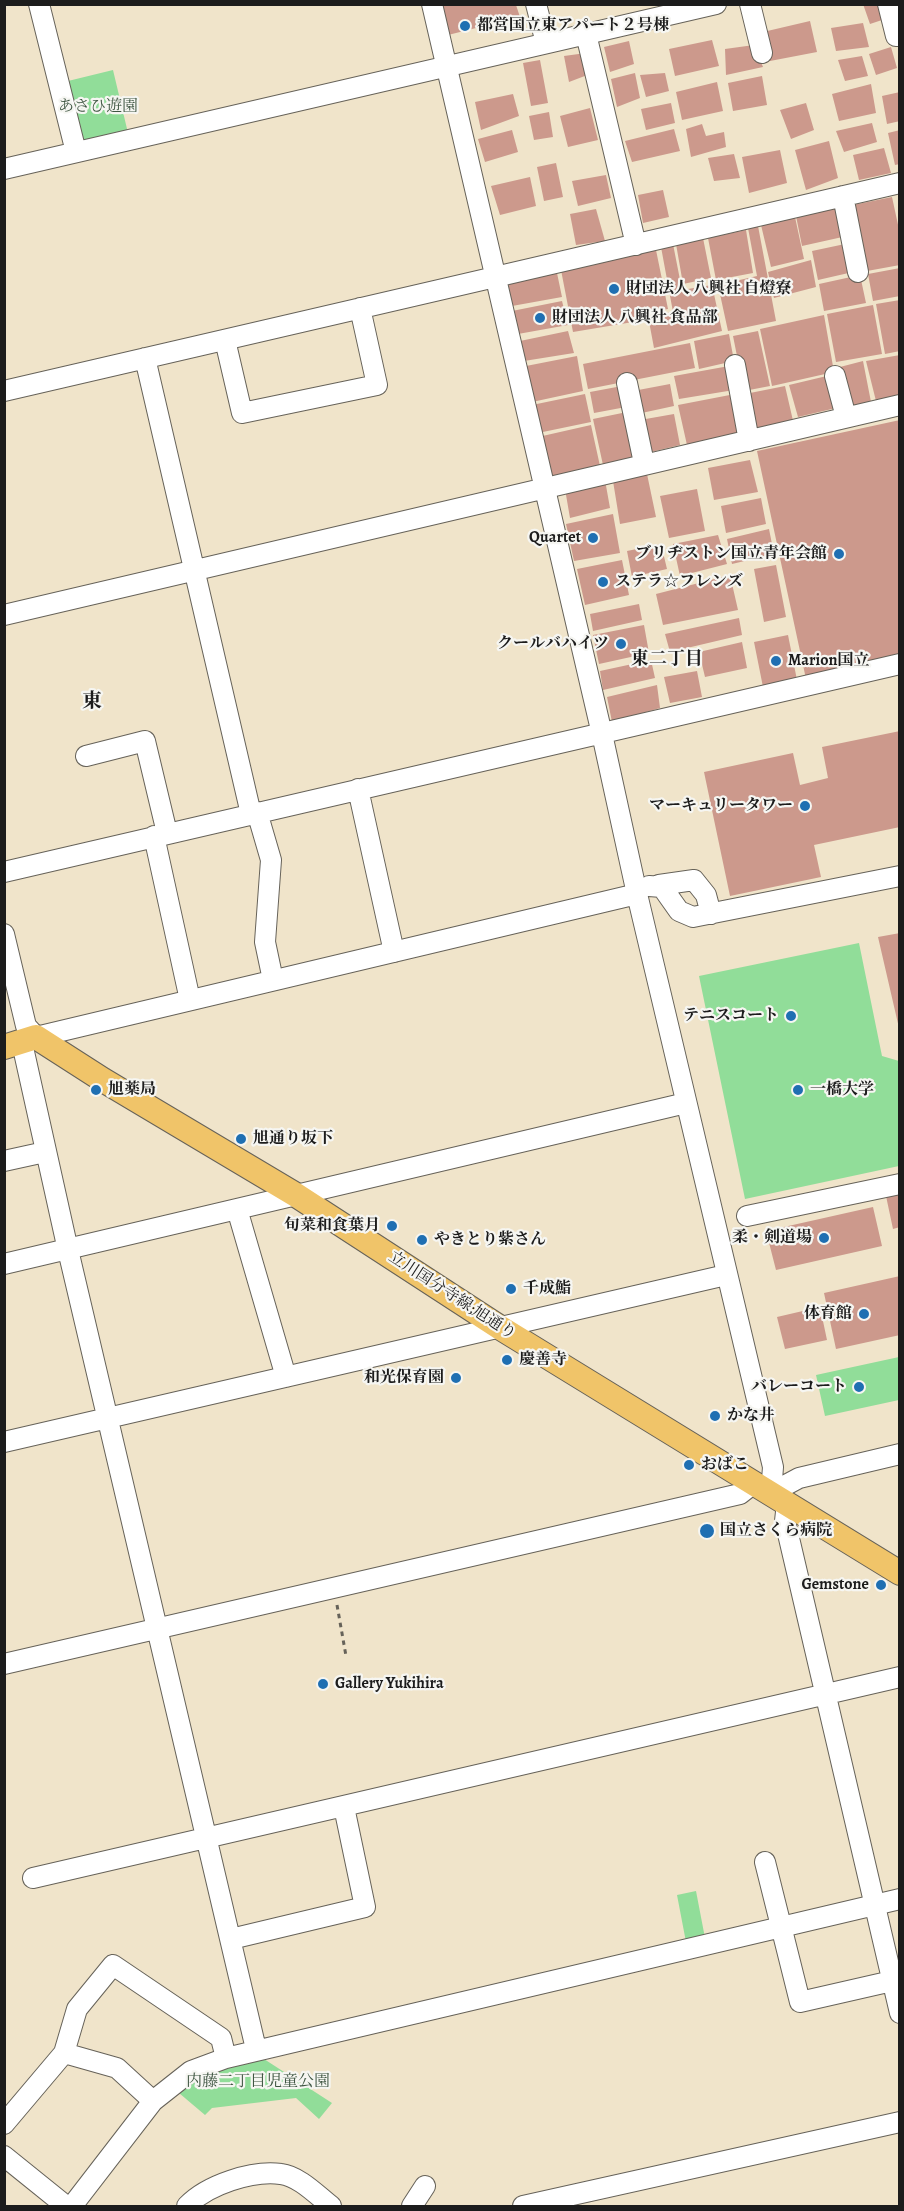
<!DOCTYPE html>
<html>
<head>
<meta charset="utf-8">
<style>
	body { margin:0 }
	#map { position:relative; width:904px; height:2211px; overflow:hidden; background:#f0e4ca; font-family:Alegreya,serif }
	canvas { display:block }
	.frame { position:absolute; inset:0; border:6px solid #1c1c1c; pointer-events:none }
</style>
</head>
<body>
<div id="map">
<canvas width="904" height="2211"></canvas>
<div class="frame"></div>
</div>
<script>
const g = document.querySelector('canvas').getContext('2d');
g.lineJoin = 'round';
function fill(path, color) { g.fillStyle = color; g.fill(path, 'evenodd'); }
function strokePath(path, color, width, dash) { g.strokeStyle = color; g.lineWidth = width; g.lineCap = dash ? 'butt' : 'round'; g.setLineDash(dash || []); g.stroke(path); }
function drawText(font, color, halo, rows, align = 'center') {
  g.font = font + ' Alegreya,"Noto Serif JP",serif'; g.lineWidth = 4.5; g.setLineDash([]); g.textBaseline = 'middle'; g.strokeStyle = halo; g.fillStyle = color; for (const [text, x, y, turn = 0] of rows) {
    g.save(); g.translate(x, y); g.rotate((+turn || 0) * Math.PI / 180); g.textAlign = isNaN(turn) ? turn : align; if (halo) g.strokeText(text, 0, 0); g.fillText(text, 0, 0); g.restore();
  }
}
fill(new Path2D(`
	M113 70 128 133 81 143 68 81Z
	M859 943 882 1056 899 1061V1166L745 1199 699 976Z
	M899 1357V1400L825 1416 816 1375Z
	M696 1891 705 1938 686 1942 677 1895Z
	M264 2059 332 2103 319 2119 296 2098 212 2108 205 2115 179 2093C202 2072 234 2067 264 2059Z`), '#91dd99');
fill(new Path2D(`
	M863 4H883L885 19 870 24Z
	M441 5H516L520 17 448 35Z
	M810 21 817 52 770 61 763 32Z
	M863 23 869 47 836 51 831 28Z
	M712 40 719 66 675 76 669 49Z
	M629 41 634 64 610 72 604 47Z
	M754 45 763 67 726 75 725 49Z
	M891 47 897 68 876 75 869 54Z
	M586 53 590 74 569 82 564 56Z
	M862 56 868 76 845 81 838 60Z
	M540 60 548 103 531 106 523 63Z
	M635 73 640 98 617 107 611 79Z
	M665 73 669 91 646 97 640 75Z
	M762 76 767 105 733 111 728 83Z
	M717 82 723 111 682 120 676 92Z
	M871 84 876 113 839 121 832 94Z
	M900 92V121L887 124 882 96Z
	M513 94 519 116 481 130 475 102Z
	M671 103 675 123 646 130 641 109Z
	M806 103 814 130 791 139 780 110Z
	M590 108 598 140 568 147 560 116Z
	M549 112 553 137 534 140 529 116Z
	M872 123 877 142 844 152 836 131Z
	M702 124 706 136 724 132 726 147 691 157 686 129Z
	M674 129 680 151 632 162 625 141Z
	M512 130 518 152 485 162 478 139Z
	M900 130V164L895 165 888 133Z
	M829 141 838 178 806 190 795 150Z
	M884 148 891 173 859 180 853 155Z
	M780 150 787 183 749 193 742 157Z
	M734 154 740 178 714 181 708 158Z
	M556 163 563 197 544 201 537 167Z
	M606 175 611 198 578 206 572 181Z
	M530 177 536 206 500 215 491 186Z
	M663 190 669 217 643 223 638 195Z
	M892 197 900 234V265L867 271 853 205Z
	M840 206 847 236 802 246 796 216Z
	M596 209 605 241 576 245 570 214Z
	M795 217 804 259 771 267 761 225Z
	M758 226 776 321 728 331 718 285 757 276 748 228Z
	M746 230 753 273 716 280 708 238Z
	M703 238 711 278 683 284 676 244Z
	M673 244 682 290 712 285 722 331 654 348 648 316 673 312 661 247Z
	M845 244 853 272 818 280 812 251Z
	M656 250 668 309 643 313 645 320 573 332 561 270Z
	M811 260 816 287 774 298 768 272Z
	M900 268V296L873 301 868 274Z
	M557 273 562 297 512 306 507 282Z
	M860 275 866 303 824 311 819 284Z
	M900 300V351L885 354 876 304Z
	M562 301 568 325 518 334 512 311Z
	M873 305 882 354 836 362 827 314Z
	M824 315 834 372 772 386 760 329Z
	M568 331 574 353 524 361 520 341Z
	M758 331 770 386 744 391 733 336Z
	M729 334 734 361 699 369 694 341Z
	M690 343 695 368 588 389 583 364Z
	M900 355V396L876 401 866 361Z
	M577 356 583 391 532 402 526 366Z
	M863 361 871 402 850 406 840 367Z
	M729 366 734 390 679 399 674 376Z
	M831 375 836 408 798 417 789 385Z
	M670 384 674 406 637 414 633 391Z
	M622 386 626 407 594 413 590 392Z
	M785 386 794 425 752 432 745 394Z
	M585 394 591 422 538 433 532 405Z
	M735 394 743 433 687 445 678 405Z
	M627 412 637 457 603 465 593 419Z
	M674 414 680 445 647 453 640 420Z
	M900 420V657L806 679 757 451Z
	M591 425 600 466 548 477 538 437Z
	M750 460 758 492 714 500 708 468Z
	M647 474 656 517 620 524 613 481Z
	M605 480 610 508 570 518 565 489Z
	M697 489 705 531 669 538 660 496Z
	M761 498 766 524 726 533 721 506Z
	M613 514 620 553 574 561 566 524Z
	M769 529 774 554 732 564 727 539Z
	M718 535 727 564 680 576 673 544Z
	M661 544 667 569 632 577 627 551Z
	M622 560 629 595 585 605 577 569Z
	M776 565 786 617 764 622 754 569Z
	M730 575 738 610 663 625 656 594Z
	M639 604 642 620 593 631 590 614Z
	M739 618 742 635 670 652 665 634Z
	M644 625 649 653 599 664 593 635Z
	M788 635 797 680 763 687 754 642Z
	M742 642 747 668 705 677 699 652Z
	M651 660 655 678 603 690 600 671Z
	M697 671 702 697 670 703 664 677Z
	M657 685 660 708 612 722 607 697Z
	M900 731V827L814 845 821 877 730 896 704 772 793 753 800 785 828 778 822 747Z
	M900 933V1028H899L878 937Z
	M900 1193V1227L893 1229 886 1196Z
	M873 1207 882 1246 776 1270 766 1231Z
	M900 1276V1335L836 1349 824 1293Z
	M820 1307 827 1340 785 1349 777 1317Z`), '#cc998c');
const minor = new Path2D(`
	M39 4 76 152
	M432 4 602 734 637 894 773 1467 771 1493
	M536 4 546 43
	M750 4 762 53
	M888 4 896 36H900
	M586 34 636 245
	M4 169 716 4
	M843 196 858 272
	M225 340 242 413 377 385 360 308
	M145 358 251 814
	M735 365 749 441
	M835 376 846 417
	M627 383 644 463
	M4 391 900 183
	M4 615 900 405
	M86 756 145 741 167 833
	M358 789 394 952
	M257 812 271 860 265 942 273 980
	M154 836 190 1000
	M4 872 900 664
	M659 885 694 880 706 895 711 914
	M649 886 662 887 679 911 693 917 900 876
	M4 934 26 1026 36 1037 637 894
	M22 1043 68 1250 256 2049
	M4 1161 45 1152
	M237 1209 286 1377
	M747 1216 900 1184
	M4 1264 686 1103
	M4 1442 726 1275
	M771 1493 799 1478 900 1454
	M787 1503 785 1521 900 2013
	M4 1664 740 1494 754 1483
	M765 1862 800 2002 892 1981
	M33 1878 900 1677
	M231 1939 365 1907 344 1807
	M64 2053 117 2068 153 2101
	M4 2124 64 2053 77 2009 113 1965 221 2038 226 2058
	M4 2156 66 2206
	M72 2206 153 2101 191 2071 226 2058 900 1899
	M187 2206C207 2185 252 2170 281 2174 299 2176 318 2196 331 2206
	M412 2206 425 2186
	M523 2206 900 2122`);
const major = new Path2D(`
	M4 1047 36 1037 103 1080 296 1195 499 1327 900 1573`);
strokePath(minor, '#666259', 22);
strokePath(major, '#666259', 26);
strokePath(new Path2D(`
	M337 1605 346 1656`), '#666259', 3, [4.5, 4.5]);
strokePath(minor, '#fff', 20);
strokePath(major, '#f0c469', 24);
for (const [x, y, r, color] of [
	[465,26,6,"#1f6fb2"],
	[614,289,6,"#1f6fb2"],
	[540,318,6,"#1f6fb2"],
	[593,538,6,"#1f6fb2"],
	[839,554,6,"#1f6fb2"],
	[603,582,6,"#1f6fb2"],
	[621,644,6,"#1f6fb2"],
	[776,661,6,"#1f6fb2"],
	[805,806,6,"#1f6fb2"],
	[791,1016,6,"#1f6fb2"],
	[96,1090,6,"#1f6fb2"],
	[798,1090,6,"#1f6fb2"],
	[241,1139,6,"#1f6fb2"],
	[392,1226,6,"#1f6fb2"],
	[824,1238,6,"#1f6fb2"],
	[422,1240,6,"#1f6fb2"],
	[511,1289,6,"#1f6fb2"],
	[864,1314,6,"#1f6fb2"],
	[507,1360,6,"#1f6fb2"],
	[456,1378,6,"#1f6fb2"],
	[859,1387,6,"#1f6fb2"],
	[715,1416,6,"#1f6fb2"],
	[689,1465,6,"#1f6fb2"],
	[707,1531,8,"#1f6fb2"],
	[881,1585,6,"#1f6fb2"],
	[323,1684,6,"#1f6fb2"]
]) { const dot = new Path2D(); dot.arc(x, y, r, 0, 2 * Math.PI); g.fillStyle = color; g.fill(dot); strokePath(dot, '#f6f6f2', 2); }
drawText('bold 16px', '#1c1c1c', '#f6f6f2', [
	["都営国立東アパート２号棟",477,26],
	["財団法人 八興社 自燈寮",626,289],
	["財団法人 八興社 食品部",552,318],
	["Quartet",581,538,"right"],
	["ブリヂストン国立青年会館",827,554,"right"],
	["ステラ☆フレンズ",615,582],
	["クールバハイツ",609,644,"right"],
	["Marion国立",788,661],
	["マーキュリータワー",793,806,"right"],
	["テニスコート",779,1016,"right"],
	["旭薬局",108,1090],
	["一橋大学",810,1090],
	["旭通り坂下",253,1139],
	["旬菜和食葉月",380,1226,"right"],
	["柔・剣道場",812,1238,"right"],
	["やきとり紫さん",434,1240],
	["千成鮨",523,1289],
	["体育館",852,1314,"right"],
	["慶善寺",519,1360],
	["和光保育園",444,1378,"right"],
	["バレーコート",847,1387,"right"],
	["かな井",727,1416],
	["おばこ",701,1465],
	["国立さくら病院",720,1531],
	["Gemstone",869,1585,"right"],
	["Gallery Yukihira",335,1684]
], 'left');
drawText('16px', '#3f5642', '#f6f6f2', [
	["あさひ遊園",98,107],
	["内藤二丁目児童公園",258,2082]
]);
drawText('16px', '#1c1c1c', '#f6f6f2', [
	["立川国分寺線;旭通り",452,1296,33]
]);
drawText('bold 18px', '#1c1c1c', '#f6f6f2', [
	["東二丁目",667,660]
]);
drawText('bold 20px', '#1c1c1c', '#f6f6f2', [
	["東",92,702]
]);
</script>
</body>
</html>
